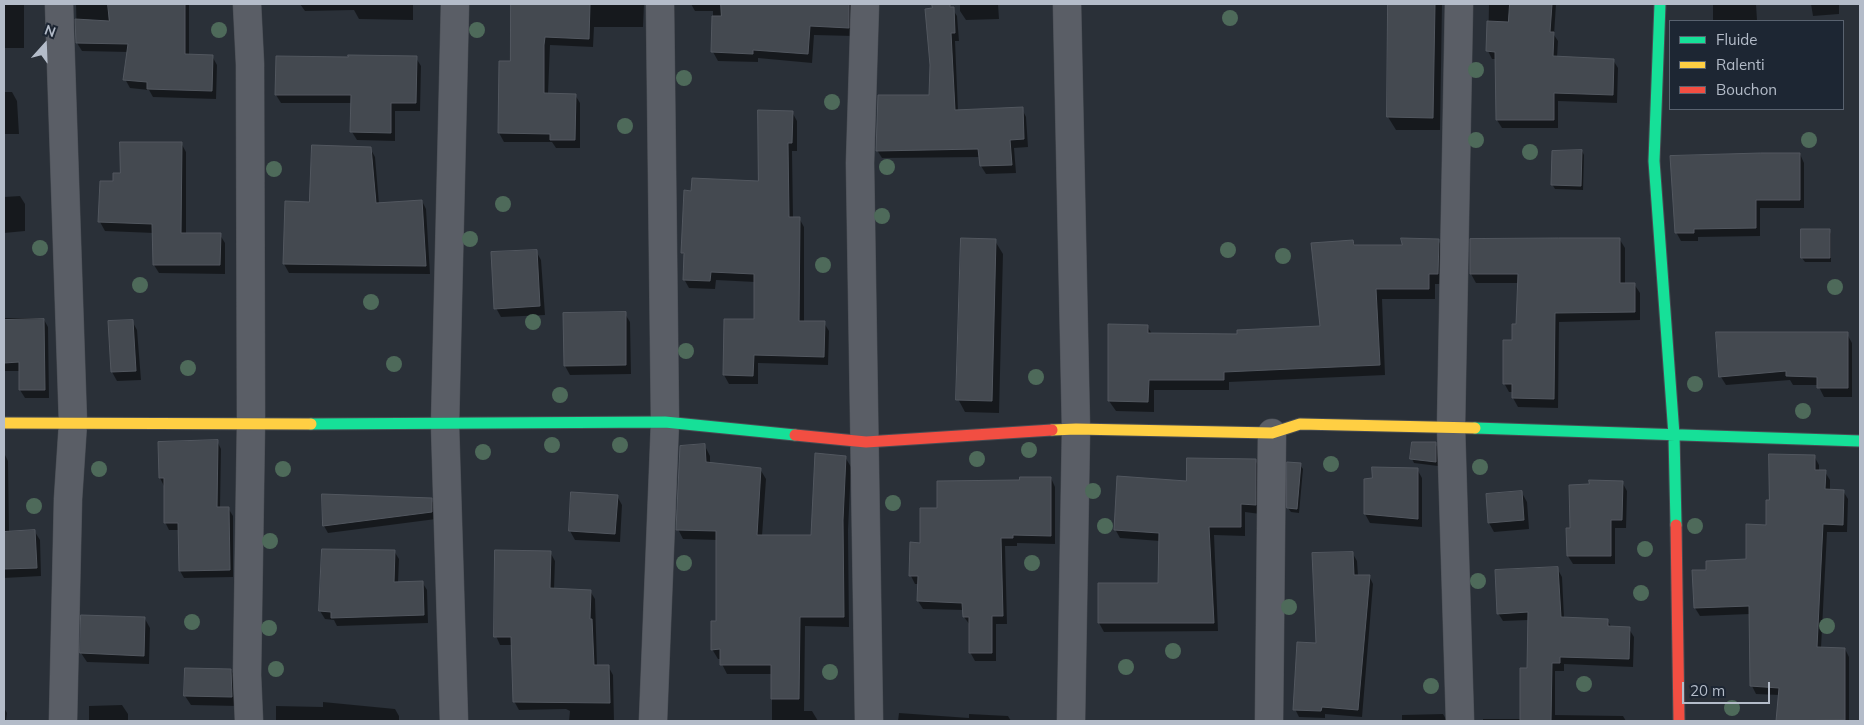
<!DOCTYPE html>
<html>
<head>
<meta charset="utf-8">
<style>
	body { margin:0 }
	#map { position:relative; width:1864px; height:725px; overflow:hidden; background:#2a3038; font-family:Mulish,sans-serif }
	canvas { display:block }
	.frame { position:absolute; inset:0; border:5px solid #b4bcc9; pointer-events:none }
	.legend { position:absolute; left:1669px; top:20px; width:175px; height:90px; box-sizing:border-box; background:#1d2633; border:1px solid #59626f; margin:0; padding:6px 9px; list-style:none; font-size:15px; color:#b4bcc9 }
	.legend li { display:flex; align-items:center; gap:10px; height:25px }
	.legend b { width:25px; border:1px solid #59626f }
	.north { position:absolute; left:20px; top:20px; width:50px; height:50px; -webkit-text-stroke:4px #1d2633; paint-order:stroke; rotate:20deg; font-size:14px; font-weight:700; line-height:20px; text-align:center; color:#b4bcc9 }
	.north::after { content:''; display:block; margin:auto; width:18px; height:22px; background:#b4bcc9; clip-path:polygon(50% 0,100% 100%,50% 72%,0 100%) }
	.scale { position:absolute; left:1682px; top:682px; width:88px; height:22px; box-sizing:border-box; border:2px solid #b4bcc9; border-top:0; padding-left:6px; font-size:15px; line-height:18px; white-space:nowrap; color:#b4bcc9; -webkit-text-stroke:4px #1d2633; paint-order:stroke }
</style>
</head>
<body>
<div id="map">
<canvas width="1864" height="725"></canvas>
<div class="frame"></div>
<ul class="legend">
<li><b style="height:6px;background:#16e098"></b>Fluide</li>
<li><b style="height:6px;background:#ffcf43"></b>Ralenti</li>
<li><b style="height:6px;background:#f24e42"></b>Bouchon</li>
</ul>
<div class="north">N</div>
<div class="scale">20 m</div>
</div>
<script>
const g = document.querySelector('canvas').getContext('2d');
g.lineJoin = 'round';
function fill(path, color) { g.fillStyle = color; g.fill(path, 'evenodd'); }
function strokePath(path, color, width, dash) { g.strokeStyle = color; g.lineWidth = width; g.lineCap = dash ? 'butt' : 'round'; g.setLineDash(dash || []); g.stroke(path); }
fill(new Path2D(`
	M4 4H24V48H4Z
	M76 4H189V55L212 56 217 65 216 99 153 97 149 90 130 88 125 79 128 52 82 51 77 43Z
	M300 4H413V20L359 19 354 10 305 11Z
	M512 4H644L643 27H594L593 47 550 45 548 94 575 95 580 103V148H556L552 142H504L499 133 500 62H511Z
	M691 4H856L853 36 814 35 812 63 758 58V62L718 61 713 52V11H695Z
	M934 4H949L957 16 959 41H955L958 111 1022 109 1026 117 1028 147 1014 148 1016 173 986 174 981 166 980 157 882 158 877 150 930 97Z
	M960 4H998L999 19 966 20 960 11Z
	M1389 4H1442L1440 130H1396L1388 117Z
	M1478 4H1556L1554 35 1558 41 1557 58 1613 60 1618 68 1617 103 1558 101V128H1502L1497 120V59H1492L1488 51 1489 5Z
	M1713 4H1756L1757 20 1713 21Z
	M1811 4H1839V14L1813 16Z
	M416 58 421 66 420 111H395V141L357 140 352 132V103H281L276 95Z
	M4 92H12L17 101 19 134H4Z
	M792 112 797 121V151H792L793 218H799L804 227V322L824 323 829 331 828 365 758 363V384H729L724 375 725 320H756L755 282 716 280 715 289 689 288 684 279 685 257 683 253 693 192 759 182Z
	M181 143 186 152V234L220 235 225 243V274L159 273 154 265V233L105 231 100 222 101 182H114L122 174Z
	M370 148 375 157 379 204 422 201 426 209 430 274 289 273 284 264 286 203H310Z
	M1582 151 1584 155 1583 190 1555 189 1552 184Z
	M1800 154 1804 163V208H1760V236L1698 237V241H1681L1676 232Z
	M20 196 25 204V231L4 233V197Z
	M1829 230 1831 234V262H1805L1802 258Z
	M1438 240 1444 251V284H1435V299H1382L1385 375 1229 382V390H1154V412L1116 411 1109 401 1147 326 1152 334 1238 336 1321 327 1353 241 1356 246H1403Z
	M1620 240 1625 248V284H1634L1640 293V320L1559 322 1558 408 1518 407 1513 398V392H1509L1504 383 1517 325 1519 283H1476L1471 274Z
	M995 241 1003 254 999 413 965 412 958 399Z
	M536 251 541 260 545 315 501 317 496 308Z
	M625 314 630 322 631 374 570 375 565 366Z
	M4 318H43L48 327 49 398H25L20 390V371H4Z
	M132 321 137 330 141 380 117 381 112 372 109 322Z
	M1847 334 1852 343V397H1824L1818 385H1793L1790 380 1726 385 1721 377Z
	M217 441 221 449 220 508H228L233 516V577L184 578 180 571V530H169L165 522 164 486 160 478 159 443Z
	M1435 444 1438 448V466L1414 463 1412 459Z
	M705 446 710 456V464L760 469 766 479 762 536 812 537 845 457 851 467 848 530 849 627 805 626 804 711H812L818 721H772V674H727L722 664V659H718L712 649 717 622V540L683 539 678 529Z
	M4 453 8 461 9 533 35 532 40 540 41 576 4 578Z
	M1814 456 1819 465V471L1825 472 1830 480V491H1843L1848 499 1847 532H1827L1821 648 1845 649 1849 657V721H1777L1779 695 1756 694 1752 686 1750 614 1700 616 1695 608 1693 572 1707 571 1747 560 1767 526 1771 501Z
	M1255 460 1260 469V514L1245 512V536L1214 535 1218 631 1104 632 1099 623 1160 585V541L1120 538 1115 529 1187 482Z
	M1300 465 1303 469 1299 513 1291 512 1288 508Z
	M1417 469 1422 478V527L1370 523 1365 514Z
	M1051 478 1055 487V544L1017 543V546H1005L1007 624H996V661H975L970 652V625L964 617V610L923 609 918 601 919 584H915L911 576 912 544H921L938 509 1021 482Z
	M1622 482 1627 491 1626 528H1615V564H1573L1568 556 1571 530Z
	M1522 493 1527 502 1529 529 1494 532 1489 523Z
	M617 496 622 505 620 542 575 540 570 531Z
	M431 499 435 507 436 519 328 533 324 526Z
	M394 551 399 559 398 583 422 582 427 590 428 623 337 626 334 620 325 619 320 611Z
	M550 552 555 561 554 589 590 591 595 599 597 666H608L613 675 614 721H569L570 711 566 709 519 710 514 701 512 645H500L496 636Z
	M1353 554 1357 561 1358 576H1369L1373 584 1362 717 1325 714V718L1299 717 1295 709Z
	M1557 568 1562 577 1564 618 1607 620 1612 628 1629 629 1634 637 1633 667 1564 664V671H1555V715L1623 716 1626 721H1483V719H1521L1528 669 1529 620 1503 621 1498 613Z
	M82 616 145 619 150 628 149 664 87 662 81 653Z
	M231 670 236 679 237 706 191 705 185 696Z
	M323 702 395 709 399 716V721H276V706L323 707Z
	M122 705 128 714V721H89V706Z
	M4 708 7 713 6 721H4Z
	M899 713 969 718V714L1008 716 1011 721H898Z
	M1443 714 1447 721H1402V715Z`), '#0007');
const building = new Path2D(`
	M108 4H185V54L213 55 212 91 147 89V82L123 80 128 44 76 43 75 19 109 21Z
	M511 4H590L589 39 545 37 544 45V93L576 94 575 140H550V134L498 133 499 61H510Z
	M721 4H849V28L810 26 808 54 753 50V54L711 52 712 16H721Z
	M932 4H950V7H954L955 33H951L955 110 1023 107 1024 139 1010 140 1012 165 980 166 978 149 876 151 878 95H929L930 65 925 9 932 8Z
	M1388 4H1435L1433 118 1387 117Z
	M1510 4H1552L1550 32H1554L1553 56 1614 59 1613 95 1554 93V120H1496L1495 52 1486 51 1487 21 1508 22Z
	M348 55 417 56 416 103H391V133L350 132 351 95H275L276 56 348 57Z
	M758 110 793 111 792 143H788L789 217H800L799 321H825L824 357 754 355 753 376 723 375 724 319H754V274L711 272 710 281 683 280 684 253H681L684 190 691 191 692 178 758 181Z
	M120 142H182L181 233H221L220 265H153L152 224 98 222 100 181H113V173H120Z
	M312 145 371 147 376 203 422 200 426 266 283 264 285 201 309 202Z
	M1582 150 1581 186 1551 185 1552 151Z
	M1761 153H1800V200H1756V228L1694 229V233H1675L1670 156Z
	M1801 229H1830V258H1801Z
	M961 238 996 239 992 401 956 400Z
	M1401 238 1439 239 1438 274H1429V289H1376L1380 365 1224 372V380H1149L1148 402 1108 401V324L1148 325V333L1237 334V330L1320 326 1311 243 1353 240 1354 245H1402Z
	M1559 238H1620V283H1635V312L1555 313 1554 399 1512 398V384H1503V340H1512V324H1516L1518 274H1470V239Z
	M537 250 540 306 494 309 491 252Z
	M626 312V365L564 366 563 313Z
	M44 319 45 390H19V362L4 363V320Z
	M133 320 136 371 111 372 108 321Z
	M1716 332H1848V388H1817V377L1786 376V371L1719 377Z
	M218 440 217 507H229L230 570 179 571 178 523H164V478H159L158 442Z
	M1412 442H1436V462L1410 459Z
	M705 444 706 462 761 468 757 535H811L815 453 846 456 843 520 844 617H800L799 699H771V665H720V649L711 650V621H716V531L676 530 680 446Z
	M1769 454 1815 455V470H1826L1825 489 1844 490 1843 525 1823 524 1817 647 1845 648V720L1776 721 1779 688 1750 686 1749 606 1694 608 1692 570H1706V561L1746 559V524L1766 525V500H1769Z
	M1187 458 1256 459V505L1241 504V527H1209L1214 623H1098V583H1158L1159 533 1114 530 1117 476 1186 481Z
	M1287 462 1301 463 1297 509 1287 508Z
	M1372 467 1418 468V519L1364 514V479L1372 478Z
	M1020 477H1051V536L1013 535V538H1001L1003 616H992V653H969V617H963L962 603 917 601 918 576H909L910 542 920 543V508H937V481L1019 480Z
	M1589 480 1623 481 1622 520H1611V556H1567L1566 528H1570L1569 485 1589 484Z
	M1522 491 1524 520 1488 523 1486 494Z
	M571 492 618 495 615 534 569 531Z
	M322 494 432 498V512L323 526Z
	M35 530 37 568 4 569V532Z
	M322 549 395 550 394 582 423 581 424 615 331 618V612L319 611Z
	M495 550 551 551 550 588 591 590 590 619H592L594 665H609L610 703 513 702 511 637H494Z
	M1353 552 1354 575H1370L1358 710 1322 707 1321 711 1293 710 1297 642 1316 643 1312 553Z
	M1558 567 1561 617 1608 619V626L1630 627 1629 659 1560 657V663H1552L1551 721H1520V668H1527L1528 612 1497 614 1495 570Z
	M81 615 145 617 144 656 80 653Z
	M185 668 231 669 232 697 184 696Z`);
fill(building, '#444950');
strokePath(building, '#52575f', 1);
const street = new Path2D(`
	M59 4 73 423 68 499 63 721
	M247 4 250 64 251 423 247 675 249 721
	M865 4 860 163 869 721
	M1067 4 1076 429 1071 721
	M1459 4 1451 427 1460 721
	M454 721 445 425 455 4
	M653 721 665 422 660 4
	M1269 721 1272 433`);
const fast = new Path2D(`
	M1660 4 1654 161 1674 435 1676 525
	M311 424 665 422 795 435
	M1475 428 1860 441`);
const slow = new Path2D(`
	M4 423 311 424
	M1052 430 1076 429 1272 433 1300 424 1475 428`);
const jam = new Path2D(`
	M795 435 866 442 1052 430
	M1676 525 1679 721`);
strokePath(street, '#484c53', 29);
strokePath(fast, '#484c53', 13);
strokePath(slow, '#484c53', 13);
strokePath(jam, '#484c53', 13);
strokePath(street, '#5a5e66', 28);
strokePath(fast, '#16e098', 11);
strokePath(slow, '#ffcf43', 11);
strokePath(jam, '#f24e42', 11);
g.fillStyle = '#4e6a5a';
for (const [x, y] of [
	[1230,18],
	[219,30],
	[477,30],
	[1476,70],
	[684,78],
	[832,102],
	[625,126],
	[1476,140],
	[1809,140],
	[1530,152],
	[887,167],
	[274,169],
	[503,204],
	[882,216],
	[470,239],
	[40,248],
	[1228,250],
	[1283,256],
	[823,265],
	[140,285],
	[1835,287],
	[371,302],
	[533,322],
	[686,351],
	[394,364],
	[188,368],
	[1036,377],
	[1695,384],
	[560,395],
	[1803,411],
	[552,445],
	[620,445],
	[1029,450],
	[483,452],
	[977,459],
	[1331,464],
	[1480,467],
	[99,469],
	[283,469],
	[1093,491],
	[893,503],
	[34,506],
	[1105,526],
	[1695,526],
	[270,541],
	[1645,549],
	[684,563],
	[1032,563],
	[1478,581],
	[1641,593],
	[1289,607],
	[192,622],
	[1827,626],
	[269,628],
	[1173,651],
	[1126,667],
	[276,669],
	[830,672],
	[1584,684],
	[1431,686],
	[1732,708]
]) { g.beginPath(); g.arc(x, y, 8, 0, 2 * Math.PI); g.fill(); }
</script>
</body>
</html>
